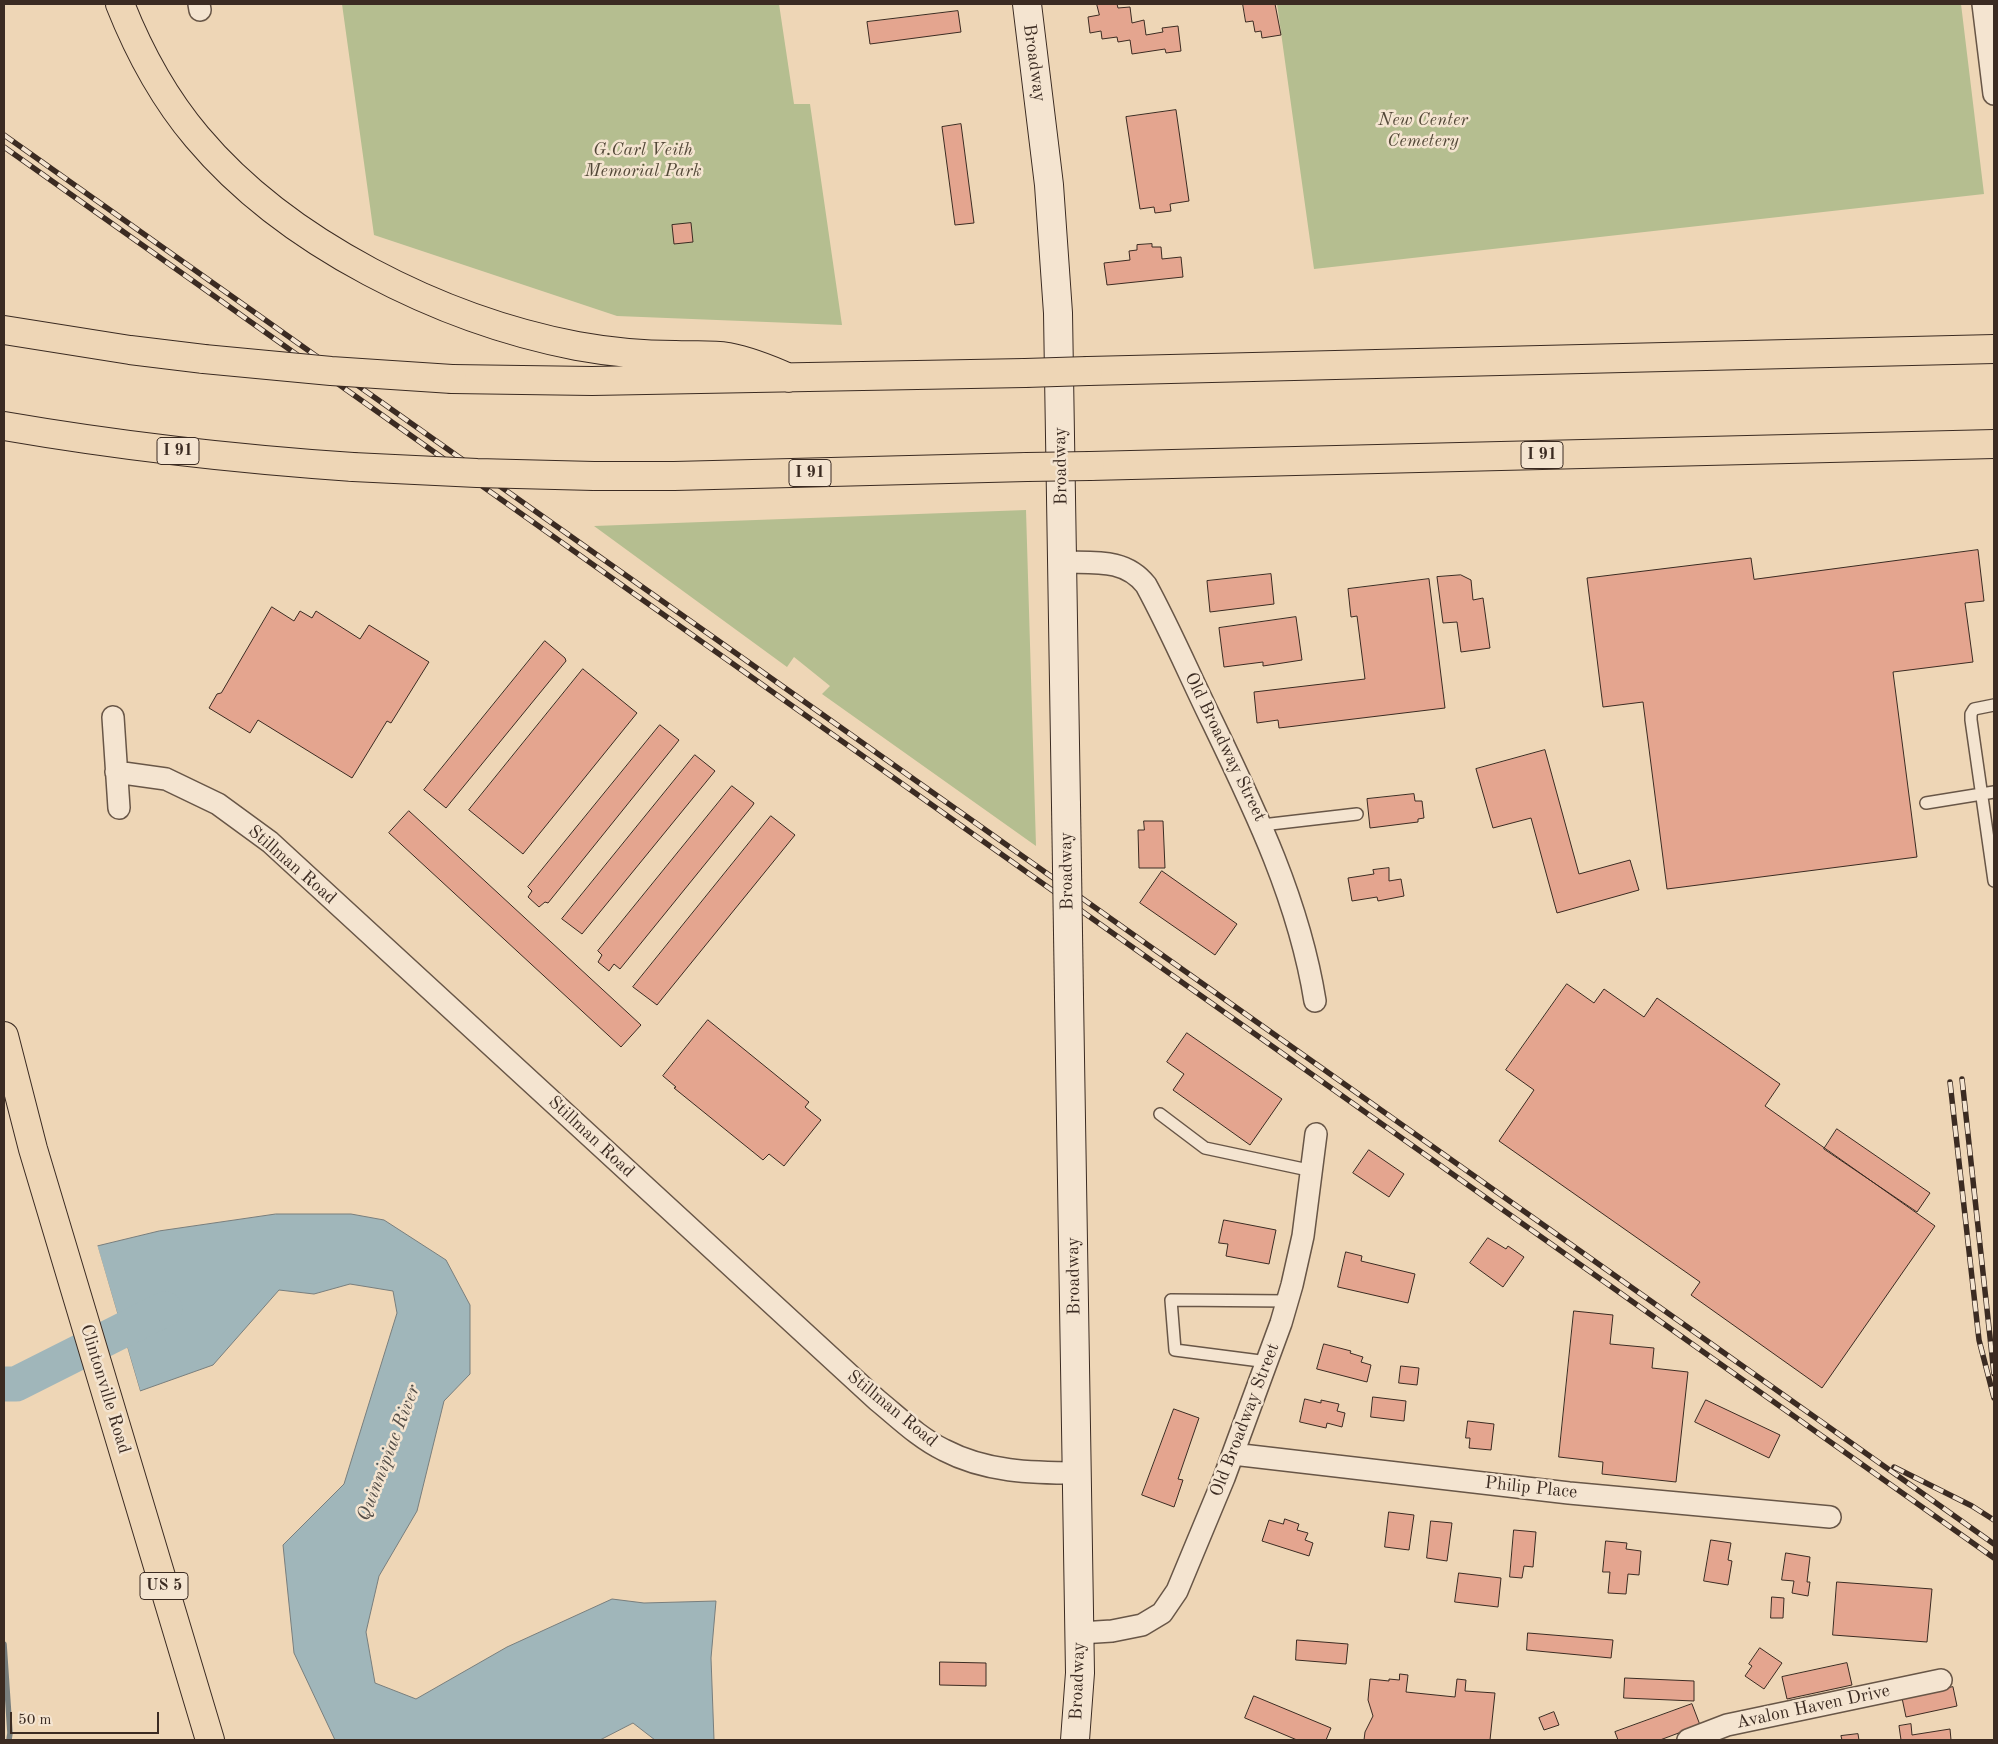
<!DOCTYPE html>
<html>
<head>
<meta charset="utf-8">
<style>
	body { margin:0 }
	#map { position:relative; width:1998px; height:1744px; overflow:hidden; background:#eed6b6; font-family:"Old Standard TT",serif }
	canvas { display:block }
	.frame { position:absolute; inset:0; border:5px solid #3b2b22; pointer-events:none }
	.scale { position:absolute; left:10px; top:1712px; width:149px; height:22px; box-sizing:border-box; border:2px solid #3b2b22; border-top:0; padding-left:6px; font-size:15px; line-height:18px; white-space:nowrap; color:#3b2b22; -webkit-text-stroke:4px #f4e4d0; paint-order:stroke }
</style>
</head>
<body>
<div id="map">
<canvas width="1998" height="1744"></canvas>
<div class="frame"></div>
<div class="scale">50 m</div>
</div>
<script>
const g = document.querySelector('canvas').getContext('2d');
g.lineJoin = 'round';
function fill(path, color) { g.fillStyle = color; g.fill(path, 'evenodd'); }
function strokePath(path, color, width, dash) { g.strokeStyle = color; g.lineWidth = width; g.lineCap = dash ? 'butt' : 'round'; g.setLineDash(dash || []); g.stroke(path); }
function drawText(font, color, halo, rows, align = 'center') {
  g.font = font + ' "Old Standard TT",serif'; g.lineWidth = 5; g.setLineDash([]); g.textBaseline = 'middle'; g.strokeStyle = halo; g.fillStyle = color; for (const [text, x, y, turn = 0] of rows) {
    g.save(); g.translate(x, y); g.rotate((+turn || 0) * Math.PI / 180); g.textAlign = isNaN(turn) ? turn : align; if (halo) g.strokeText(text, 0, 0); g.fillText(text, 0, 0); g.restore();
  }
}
fill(new Path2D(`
	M342 4H779L794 104H810L842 325 617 316 374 235Z
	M1277 4H1961L1984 194 1314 269Z
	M1026 510 1036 846 822 694 830 686 794 657 787 667 594 526Z`), '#b5be90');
const water = new Path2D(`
	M276 1214H351L384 1220 446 1260 470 1305V1374L444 1401 417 1511 379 1576 366 1632 375 1683 416 1699 507 1647 612 1599 644 1603 716 1601 711 1658 714 1740H655L633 1723 600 1740H335L294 1653 283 1545 344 1484 397 1313 393 1291 350 1284 314 1294 279 1290 213 1365 140 1391 97 1246 159 1231Z`);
fill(water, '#a0b6ba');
strokePath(water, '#787e7d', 1);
fill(new Path2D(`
	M97 1244 140 1391 141 1394 138 1392 95 1247Z`), '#eed6b6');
strokePath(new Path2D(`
	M4 1644 10 1733 9 1740`), '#787e7d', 5.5);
strokePath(new Path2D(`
	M4 1384H16L165 1309`), '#a0b6ba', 35);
const building = new Path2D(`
	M1097 4H1117L1118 8 1130 7 1132 23 1144 20 1146 35 1163 32 1162 28 1178 26 1181 51 1166 53 1165 49 1132 54 1130 40 1118 42 1117 37 1102 39 1101 31 1090 33 1088 17 1099 15Z
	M1243 4H1275L1281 35 1262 38 1261 31 1255 32 1253 21 1246 22Z
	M958 11 961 32 870 44 867 22Z
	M1176 110 1189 201 1170 204 1171 211 1155 213 1154 207 1140 209 1126 117Z
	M961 124 974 223 955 225 942 127Z
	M691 223 693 242 674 244 672 225Z
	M1152 244V247H1161L1162 259 1181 257 1183 277 1107 285 1104 263 1130 260 1129 251 1137 250V245Z
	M1978 550 1984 601 1965 603 1973 662 1893 672 1917 857 1667 889 1643 702 1603 707 1587 578 1751 558 1754 579Z
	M1271 574 1274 604 1210 612 1207 581Z
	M1461 575 1471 580 1473 600 1483 598 1490 648 1461 652 1457 622 1443 623 1437 577Z
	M1429 579 1445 708 1279 728 1278 720 1257 723 1254 692 1365 679 1357 616 1351 617 1348 589Z
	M272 607 294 621 300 611 312 618 316 611 360 639 369 625 429 662 391 723 387 721 352 778 258 720 250 733 209 708 217 694 221 693Z
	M1296 617 1302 660 1263 666V662L1224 667 1219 628Z
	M545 641 565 658 566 661 446 808 424 790Z
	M583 669 637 713 523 854 469 810Z
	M660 725 679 740 676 744 548 903 545 902 539 907 528 897 532 891 528 887Z
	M1545 750 1579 874 1630 860 1639 890 1557 913 1531 818 1493 828 1476 769Z
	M695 755 715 771 582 934 562 919Z
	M732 786 754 803 753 805 620 969 614 964 609 971 598 962 602 955 598 951Z
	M1414 794 1415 801H1422L1424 818 1418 819V822L1370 828 1367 799Z
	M409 811 641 1025 621 1047 389 833Z
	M771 816 795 835 657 1005 633 987Z
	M1144 821H1163L1165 868H1139L1138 830H1144Z
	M1389 868V881L1401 879 1404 896 1378 901 1377 897 1352 901 1348 878 1374 874 1373 870Z
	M1162 871 1237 924 1215 955 1140 903Z
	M1567 984 1594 1003 1604 989 1644 1017 1657 998 1780 1084 1765 1106 1935 1226 1822 1388 1691 1295 1700 1282 1499 1141 1534 1090 1506 1070Z
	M708 1020 809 1102 805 1107 821 1120 784 1166 769 1154 763 1160 674 1088 676 1087 663 1076Z
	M1187 1033 1282 1099 1250 1145 1173 1090 1184 1074 1167 1062Z
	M1837 1129 1930 1193 1917 1212 1824 1149Z
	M1369 1150 1404 1174 1389 1197 1353 1173Z
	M1224 1220 1276 1230 1269 1264 1226 1256 1228 1244 1219 1243Z
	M1488 1238 1506 1249 1508 1246 1524 1257 1503 1287 1470 1263Z
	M1346 1252 1362 1256 1361 1261 1415 1274 1408 1303 1338 1287Z
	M1574 1311 1613 1315 1610 1344 1654 1348 1652 1368 1688 1372 1676 1482 1602 1474 1603 1462 1559 1457Z
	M1324 1344 1351 1351 1350 1353 1363 1357 1361 1362 1371 1365 1367 1382 1317 1369Z
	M1401 1366 1419 1368 1417 1385 1399 1383Z
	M1373 1397 1406 1401 1404 1421 1371 1417Z
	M1305 1399 1321 1403V1400L1339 1404 1337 1411 1345 1413 1342 1427 1327 1423 1326 1428 1300 1422Z
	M1706 1400 1780 1435 1769 1458 1695 1422Z
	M1174 1409 1199 1418 1178 1479 1183 1480 1174 1507 1142 1495Z
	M1468 1421 1494 1424 1491 1450 1469 1448 1470 1438H1466Z
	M1389 1512 1414 1515 1409 1550 1385 1547Z
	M1285 1519 1299 1524 1297 1530 1308 1533 1305 1540 1313 1543 1309 1556 1262 1541 1269 1520 1283 1524Z
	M1431 1521 1452 1523 1447 1561 1427 1558Z
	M1514 1530 1536 1532 1533 1567 1524 1566 1522 1578 1510 1577Z
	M1711 1540 1731 1543 1728 1560 1732 1561 1728 1585 1704 1581Z
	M1606 1541 1627 1543 1626 1549 1641 1551 1639 1575 1628 1574 1626 1594 1608 1593 1610 1572H1603Z
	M1786 1553 1810 1557 1807 1582H1810L1808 1596 1792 1593 1794 1581 1782 1580Z
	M1459 1573 1501 1578 1498 1607 1455 1602Z
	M1837 1582 1932 1589 1927 1642 1833 1635Z
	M1772 1597 1784 1598 1783 1618H1771Z
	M1528 1633 1613 1640 1611 1658 1527 1650Z
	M1297 1640 1348 1644 1346 1664 1296 1660Z
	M1760 1648 1782 1663 1764 1689 1745 1676 1752 1666 1749 1664Z
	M940 1662 986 1663V1686L940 1685Z
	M1847 1663 1852 1685 1787 1699 1782 1677Z
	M1400 1674 1408 1675 1406 1692 1455 1697 1457 1679 1466 1680 1465 1691 1495 1693 1490 1740H1364L1365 1732 1373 1716 1368 1700 1370 1679 1389 1681V1679L1399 1680Z
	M1625 1678 1694 1681V1701L1624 1698Z
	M1953 1687 1957 1706 1906 1717 1902 1698Z
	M1254 1696 1331 1728 1326 1740H1297L1245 1718Z
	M1692 1704 1700 1725 1660 1740H1618L1615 1732Z
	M1554 1712 1559 1725 1544 1730 1539 1718Z
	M1911 1724 1912 1735 1950 1729 1951 1740H1901L1899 1726Z
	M1858 1734 1859 1740H1842L1841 1736Z`);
fill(building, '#e4a58f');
strokePath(building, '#3b2b22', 1);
const lane = new Path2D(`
	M1994 705 1974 709 1971 714V720L1994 881
	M1926 803 1994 792
	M1262 825 1357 814
	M1160 1114 1205 1148 1313 1171
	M1268 1362 1175 1350 1171 1300 1287 1301`);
const street = new Path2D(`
	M199 4 200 10
	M1983 4 1994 94
	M1063 562C1094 563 1125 558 1146 585 1170 629 1190 676 1212 721 1256 812 1299 901 1315 1001
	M113 717 119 808
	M116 772 166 779 218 804 270 842 877 1400C898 1417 919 1438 944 1450 986 1472 1031 1473 1078 1473
	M1233 1454 1569 1493 1830 1517
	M1080 1633 1112 1631 1142 1625 1162 1613 1177 1591 1224 1478 1281 1323 1292 1285 1303 1236 1316 1134
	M1688 1740 1727 1725 1941 1680`);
const secondary = new Path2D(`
	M1027 4 1049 185 1058 313 1066 805
	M1069 997 1080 1673 1075 1740`);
const primary = new Path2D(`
	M4 1036 33 1149 210 1740`);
const highway = new Path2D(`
	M120 4C139 52 164 98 197 137 287 244 442 320 577 346 610 352 642 355 675 355 692 356 710 354 728 357 749 361 769 369 789 378
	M4 330 130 350 204 359
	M1088 371 1994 349
	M452 379 592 381 1025 373
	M4 426C120 446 236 459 353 467
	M1090 466 1994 444
	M594 476H674L1027 467`);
strokePath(lane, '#685647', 14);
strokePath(street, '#685647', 24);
strokePath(secondary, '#3b2b22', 30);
strokePath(primary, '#3b2b22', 30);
strokePath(highway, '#3b2b22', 30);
strokePath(lane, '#f4e4d0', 11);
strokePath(street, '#f4e4d0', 21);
strokePath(secondary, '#f4e4d0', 28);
strokePath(primary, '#eed6b6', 28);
strokePath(highway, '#eed6b6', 28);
const rail = new Path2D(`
	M4 135 1994 1544
	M4 147 1994 1558
	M1962 1079 1994 1374
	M1950 1082 1979 1340 1994 1398
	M1894 1467 1972 1506 1994 1520`);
strokePath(rail, '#3b2b22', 5.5);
strokePath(rail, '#f4e4d0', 4, [11]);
const secondaryBridge = new Path2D(`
	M1066 805 1069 997`);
const highwayBridge = new Path2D(`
	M204 359 331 371 452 379
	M1025 373 1088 371
	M353 467 477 473 594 476
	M1027 467 1090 466`);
strokePath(secondaryBridge, '#3b2b22', 30, []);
strokePath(highwayBridge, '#3b2b22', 30, []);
strokePath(secondaryBridge, '#f4e4d0', 28);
strokePath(highwayBridge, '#eed6b6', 28);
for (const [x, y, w] of [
	[178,451,42],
	[1542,455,42],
	[810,473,42],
	[164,1586,48]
]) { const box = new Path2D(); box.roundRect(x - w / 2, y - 13.5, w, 27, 4); g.fillStyle = '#f4e4d0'; g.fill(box); strokePath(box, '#3b2b22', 1); }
drawText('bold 16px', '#3b2b22', null, [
	["I 91",178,451],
	["I 91",1542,455],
	["I 91",810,473],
	["US 5",164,1586]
]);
drawText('18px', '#3b2b22', '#f4e4d0', [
	["Broadway",1034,63,82],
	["Broadway",1061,466,-91],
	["Old Broadway Street",1225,747,64],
	["Stillman Road",292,865,41],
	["Broadway",1067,871,-91],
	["Stillman Road",591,1137,43],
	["Broadway",1074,1276,-91],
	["Clintonville Road",105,1389,73],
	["Stillman Road",892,1409,39],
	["Old Broadway Street",1245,1420,-69],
	["Philip Place",1531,1488,6],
	["Broadway",1078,1681,-88],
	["Avalon Haven Drive",1813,1707,-12]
]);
drawText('italic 18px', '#534838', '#f4e4d0', [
	["New Center",1423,120],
	["Cemetery",1423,141],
	["G.Carl Veith",643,150],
	["Memorial Park",643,171]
]);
drawText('italic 19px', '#544e48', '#f4e4d0', [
	["Quinnipiac River",389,1453,-69]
]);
</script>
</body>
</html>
